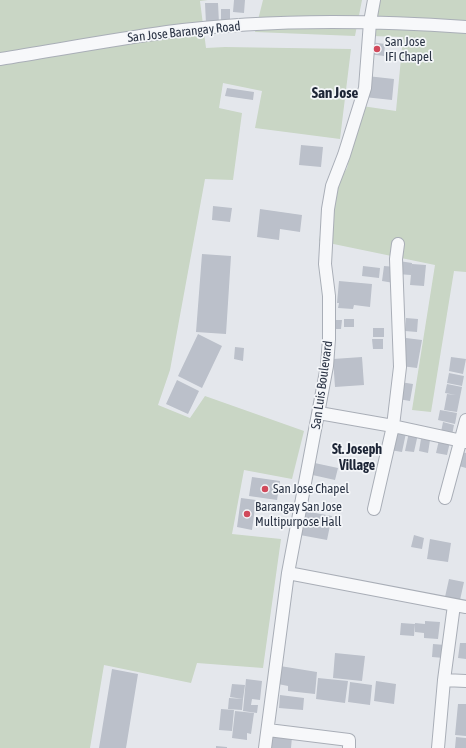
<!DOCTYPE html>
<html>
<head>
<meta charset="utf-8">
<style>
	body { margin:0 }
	canvas { display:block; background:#e4e7ec }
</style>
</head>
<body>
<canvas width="466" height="748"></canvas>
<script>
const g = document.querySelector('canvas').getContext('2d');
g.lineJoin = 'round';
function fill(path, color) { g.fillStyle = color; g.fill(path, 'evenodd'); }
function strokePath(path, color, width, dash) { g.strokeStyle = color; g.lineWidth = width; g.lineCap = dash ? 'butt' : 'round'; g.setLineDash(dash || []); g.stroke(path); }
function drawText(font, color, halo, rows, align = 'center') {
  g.font = font + ' "Asap Condensed",sans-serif'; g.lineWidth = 3.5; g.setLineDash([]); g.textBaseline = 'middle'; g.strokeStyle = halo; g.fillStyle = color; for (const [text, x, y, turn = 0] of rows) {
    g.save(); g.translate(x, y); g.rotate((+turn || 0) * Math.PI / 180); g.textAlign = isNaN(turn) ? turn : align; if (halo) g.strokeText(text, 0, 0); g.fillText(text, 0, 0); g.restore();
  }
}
fill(new Path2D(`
	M0 0H208L200 1 206 48 225 47 351 49 340 139 255 128 262 91 223 83 219 108 242 113 233 180 205 179 170 370 158 405 190 418 205 396 304 431 292 479 244 470 232 534 281 539 263 668 197 663 191 683 104 665 90 748H0Z
	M263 0H362L355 36 255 32Z
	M374 0H466V272L454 271 431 412 412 410 435 265 319 241 326 202 347 168 362 106 396 111 403 37 372 36Z`), '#c9d6c5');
fill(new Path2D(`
	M234 0H245L244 13 233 12Z
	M205 3H218L219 23 206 24Z
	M221 9H230V24L221 23Z
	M370 42 385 44 384 56 368 54Z
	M367 76 394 79 392 100 364 97Z
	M227 88 254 92 253 100 225 96Z
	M301 145 323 147 321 167 299 165Z
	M213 206 232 208 230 222 212 220Z
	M260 209 302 215 300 232 280 229 279 240 257 237Z
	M202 254 231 256 226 334 196 332Z
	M399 261 412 263 411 275 397 274Z
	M412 264 426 265 424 286 410 285Z
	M363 266 380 268 379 278 362 276Z
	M384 266 396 267 394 283 382 281Z
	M339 281 372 284 370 307 354 305 353 309 338 308 339 303H337Z
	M406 318 418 319 417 332 405 331Z
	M344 319H354V327H344Z
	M336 320H342L341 329H336Z
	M373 328H384V337H373Z
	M198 334 222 346 202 388 178 376Z
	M406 338 422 340 417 368 401 366Z
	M372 339H383V349H373Z
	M235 347 244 348 243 361 234 359Z
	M362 357 364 385 335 387 333 359Z
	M451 357 466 359 463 374 449 371Z
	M449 373 464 376 462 386 447 383Z
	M177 380 199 391 188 414 166 404Z
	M400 382 413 384 410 401 398 399Z
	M447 384 462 387 457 412 444 410 447 394 456 395 445 393Z
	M440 410 457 413 455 424 438 420Z
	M443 422 454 425 452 435 441 432Z
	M394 431 406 433 402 452 390 450Z
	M409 432 418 434 414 452 405 451Z
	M421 439 430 440 428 453 419 451Z
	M439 440 450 442 447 455 436 453Z
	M462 452 466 453V468L459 466Z
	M310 462 338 468 335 480 308 474Z
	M252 477 280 481 277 500 249 496Z
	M241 498 256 500 252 530 237 527Z
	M304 511 332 516 327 540 300 535Z
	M414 535 424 538 422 549 411 547Z
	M430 539 451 543 448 562 427 559Z
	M449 579 464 582 460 600 445 597Z
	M425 621 440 622 438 639 424 638V633L415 632V623L425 624Z
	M401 623 415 624 414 636 400 635Z
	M460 643H466V659L458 658Z
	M433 644 445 645 444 658 432 657Z
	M335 653 365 656 362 681 333 678Z
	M280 666 317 672 315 694 288 691V686L278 684Z
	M112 669 138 674 126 748H99Z
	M318 678 348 681 345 703 316 699Z
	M246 679 262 681 260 700 252 699 251 705H258L257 713 243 711Z
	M376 681 396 684 394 704 374 701Z
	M350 682 372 685 370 705 348 702Z
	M232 684 245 685 243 699 230 697Z
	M280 695 304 698 303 710 279 708Z
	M229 698 243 699 242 710 228 709Z
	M458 704H466V736L455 735Z
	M221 709 234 710 232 731 219 730Z
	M235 711 254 713 251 734 247 733V740L232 738Z
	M271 735 292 737 291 748H270Z
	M456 737 466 738V748H455Z
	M216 746 227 747V748H216Z`), '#bbc0ca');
const minor = new Path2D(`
	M0 59C56 50 111 40 167 32 265 19 367 20 466 27
	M319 413 393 426 466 442
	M445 498 466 420
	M374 509 393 426 400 367 396 259 398 244
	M288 573 466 607
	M444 680 466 681
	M268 730 349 740V748
	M265 748 288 573 327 366 329 339V296L325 264 328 209 332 186 344 155 365 88 370 22 374 0
	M438 748 444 680 454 605`);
strokePath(minor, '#a9aeb7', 14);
strokePath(minor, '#f7f8fa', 12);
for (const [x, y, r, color] of [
	[377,49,4,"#d1495b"],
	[265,489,4,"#d1495b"],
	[247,514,4,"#d1495b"]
]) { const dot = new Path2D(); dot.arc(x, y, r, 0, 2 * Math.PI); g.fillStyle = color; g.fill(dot); strokePath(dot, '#f4f6f9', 1.5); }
drawText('13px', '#2b3445', '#f4f6f9', [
	["San Jose Barangay Road",184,32,-6],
	["San Luis Boulevard",322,385,-82]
]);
drawText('13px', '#2b3445', '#f4f6f9', [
	["San Jose",385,42],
	["IFI Chapel",385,57],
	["San Jose Chapel",273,489],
	["Barangay San Jose",255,507],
	["Multipurpose Hall",255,522]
], 'left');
drawText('bold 14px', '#1d2536', '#f4f6f9', [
	["St. Joseph",357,450],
	["Village",357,466]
]);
drawText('bold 15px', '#1d2536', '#f4f6f9', [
	["San Jose",335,93]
]);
</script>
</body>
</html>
